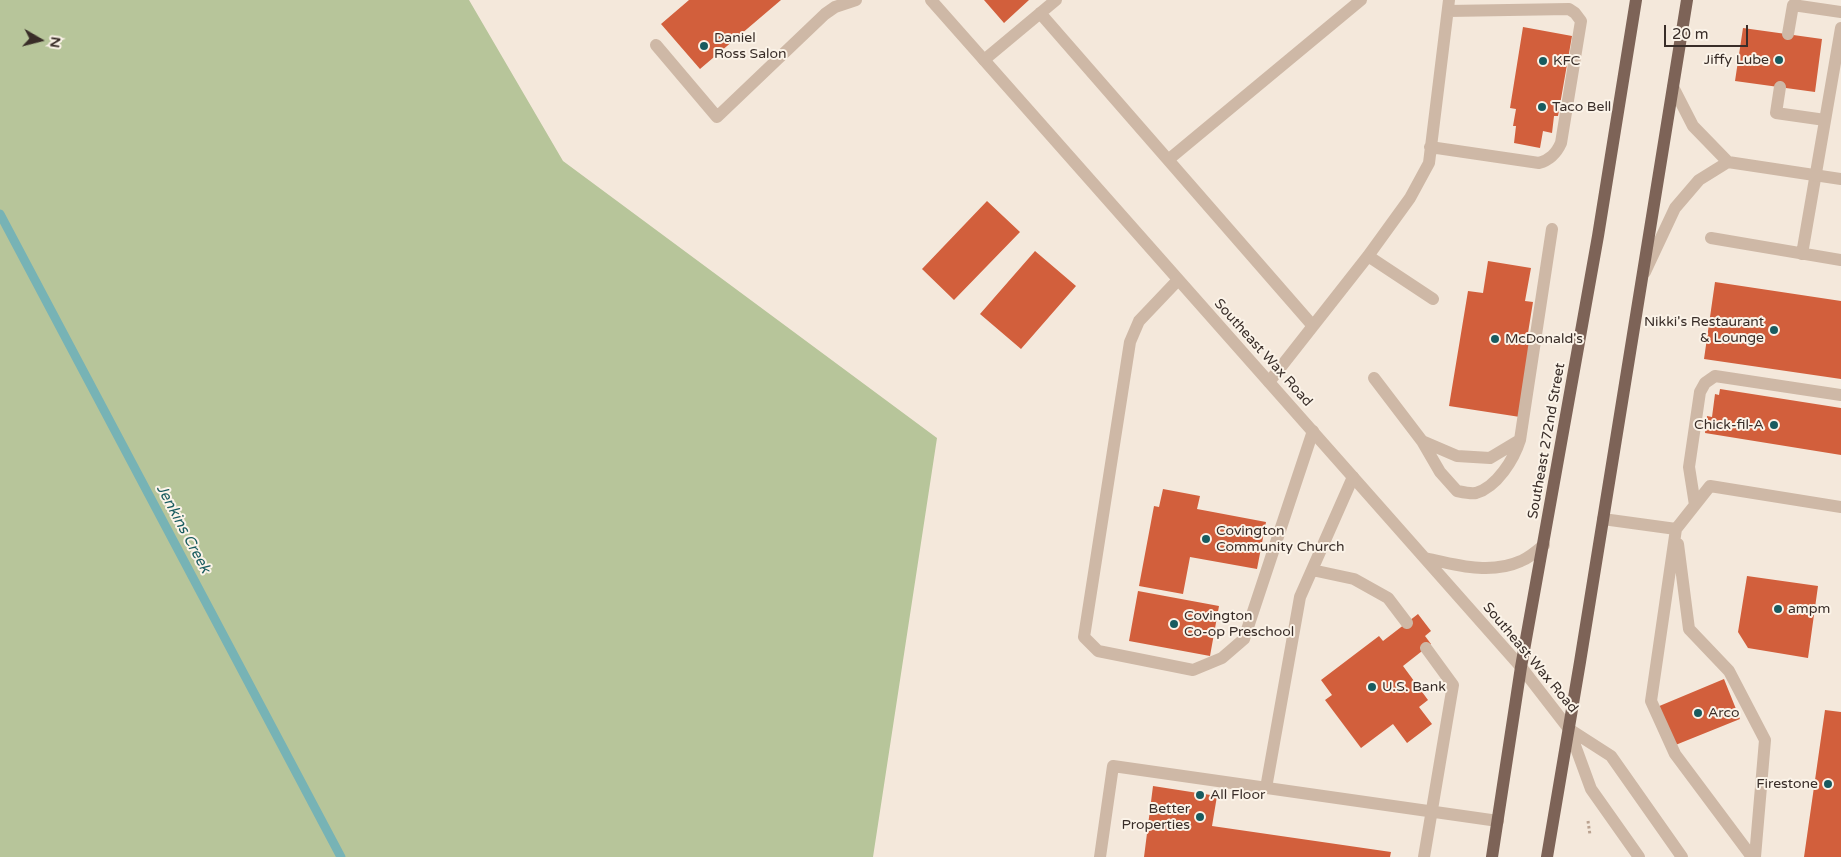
<!DOCTYPE html>
<html>
<head>
<meta charset="utf-8">
<style>
	body { margin:0 }
	#map { position:relative; width:1841px; height:857px; overflow:hidden; background:#f4e8db; font-family:"Varela Round",sans-serif }
	canvas { display:block }
	.north { position:absolute; left:15px; top:15px; width:50px; height:50px; -webkit-text-stroke:4px #fbf3e8; paint-order:stroke; rotate:98deg; font-size:14px; font-weight:700; line-height:20px; text-align:center; color:#392d28 }
	.north::after { content:''; display:block; margin:auto; width:18px; height:22px; background:#392d28; clip-path:polygon(50% 0,100% 100%,50% 72%,0 100%) }
	.scale { position:absolute; left:1664px; top:25px; width:84px; height:22px; box-sizing:border-box; border:2px solid #392d28; border-top:0; padding-left:6px; font-size:15px; line-height:18px; white-space:nowrap; color:#392d28; -webkit-text-stroke:4px #fbf3e8; paint-order:stroke }
</style>
</head>
<body>
<div id="map">
<canvas width="1841" height="857"></canvas>
<div class="north">N</div>
<div class="scale">20 m</div>
</div>
<script>
const g = document.querySelector('canvas').getContext('2d');
g.lineJoin = 'round';
function fill(path, color) { g.fillStyle = color; g.fill(path, 'evenodd'); }
function strokePath(path, color, width, dash) { g.strokeStyle = color; g.lineWidth = width; g.lineCap = dash ? 'butt' : 'round'; g.setLineDash(dash || []); g.stroke(path); }
function drawText(font, color, halo, rows, align = 'center') {
  g.font = font + ' "Varela Round",sans-serif'; g.lineWidth = 4; g.setLineDash([]); g.textBaseline = 'middle'; g.strokeStyle = halo; g.fillStyle = color; for (const [text, x, y, turn = 0] of rows) {
    g.save(); g.translate(x, y); g.rotate((+turn || 0) * Math.PI / 180); g.textAlign = isNaN(turn) ? turn : align; if (halo) g.strokeText(text, 0, 0); g.fillText(text, 0, 0); g.restore();
  }
}
fill(new Path2D(`
	M0 0H469L563 161 937 438 873 857H0Z`), '#b7c59a');
strokePath(new Path2D(`
	M0 214 341 857`), '#77b3b5', 9);
fill(new Path2D(`
	M689 0H781L700 69 661 24Z
	M984 0H1029L1004 23Z
	M1523 27 1572 36 1558 116H1554L1552 133 1543 131 1540 148 1514 143 1516 126H1513L1516 109 1510 108Z
	M1743 28 1822 39 1815 92 1735 81Z
	M987 201 1020 232 954 300 922 269Z
	M1035 251 1076 286 1021 349 980 314Z
	M1488 261 1531 268 1525 301 1533 302 1527 339 1532 340 1520 417 1449 406 1468 291 1483 293Z
	M1715 282 1841 301V379L1704 359Z
	M1720 389 1841 408V455L1705 433 1707 416 1712 417 1715 394 1719 395Z
	M1163 489 1200 496 1197 509 1266 522 1257 569 1190 557 1183 594 1139 586 1154 506 1159 507Z
	M1747 576 1818 586 1808 658 1748 648 1738 632Z
	M1138 591 1219 606 1210 656 1129 641Z
	M1418 614 1431 631 1425 636 1431 644 1403 666 1428 700 1419 707 1432 724 1407 743 1393 724 1361 748 1325 700 1332 695 1321 680 1379 636 1383 641Z
	M1724 679 1740 719 1673 746 1657 707Z
	M1825 710 1841 712V857H1804Z
	M1153 786 1217 796 1212 826 1391 852 1390 857H1144Z`), '#d25f3c');
strokePath(new Path2D(`
	M1588 821 1590 835`), '#baa290', 3, [2.5, 2.5]);
strokePath(new Path2D(`
	M1040 13 1313 326
	M1788 34 1793 5 1841 12
	M656 45 717 117 825 14 835 7 856 0
	M984 60 1056 0
	M1780 87 1776 113 1825 120
	M1430 147 1539 163C1550 160 1556 154 1561 143L1581 21 1575 13 1569 9 1448 11
	M1168 160 1361 0
	M1711 238 1841 260
	M1802 254 1841 28
	M1368 256 1433 299
	M1178 280 1139 321 1130 342 1084 637 1098 651 1193 670 1222 658 1244 639 1313 431
	M1374 378 1422 441 1440 472 1457 491C1462 492 1471 494 1476 493 1497 487 1514 459 1520 440L1552 229
	M1269 382 1368 256 1410 198 1429 163 1449 0
	M1422 441 1457 456 1490 458 1520 440
	M1695 505 1689 467 1700 392 1705 383 1715 376 1841 395
	M1603 519 1676 529
	M1678 544 1689 629 1729 671 1765 740 1755 857
	M1312 570 1354 579 1388 598 1407 623
	M1266 788 1300 597 1353 477
	M1100 857 1113 766 1498 821
	M1424 857 1453 685 1426 648
	M1752 857 1675 754 1651 701 1676 529 1710 486 1841 507`), '#ceb8a6', 12);
strokePath(new Path2D(`
	M1673 87 1693 126 1728 162
	M1728 162 1841 179
	M1645 272 1675 208 1699 180 1728 162`), '#ceb8a6', 12);
strokePath(new Path2D(`
	M931 0 1521 667 1569 729 1591 789 1639 857
	M1425 558C1457 565 1490 575 1521 561 1529 558 1537 551 1544 545
	M1569 729 1611 756 1682 857`), '#ceb8a6', 12);
strokePath(new Path2D(`
	M1492 857 1521 667 1598 236 1636 0
	M1547 857 1580 662 1687 0`), '#7d6357', 12);
for (const [x, y, r, color] of [
	[704,46,5,"#185b5f"],
	[1779,60,5,"#185b5f"],
	[1543,61,5,"#185b5f"],
	[1542,107,5,"#185b5f"],
	[1774,330,5,"#185b5f"],
	[1495,339,5,"#185b5f"],
	[1774,425,5,"#185b5f"],
	[1206,539,5,"#185b5f"],
	[1778,609,5,"#185b5f"],
	[1174,624,5,"#185b5f"],
	[1372,687,5,"#185b5f"],
	[1698,713,5,"#185b5f"],
	[1828,784,5,"#185b5f"],
	[1200,795,5,"#185b5f"],
	[1200,817,5,"#185b5f"]
]) { const dot = new Path2D(); dot.arc(x, y, r, 0, 2 * Math.PI); g.fillStyle = color; g.fill(dot); strokePath(dot, '#fbf3e8', 2); }
drawText('14px', '#392d28', '#fbf3e8', [
	["Daniel",714,38],
	["Ross Salon",714,54],
	["Jiffy Lube",1769,60,"right"],
	["KFC",1553,61],
	["Taco Bell",1552,107],
	["Nikki's Restaurant",1764,322,"right"],
	["& Lounge",1764,338,"right"],
	["McDonald's",1505,339],
	["Chick-fil-A",1764,425,"right"],
	["Covington",1216,531],
	["Community Church",1216,547],
	["ampm",1788,609],
	["Covington",1184,616],
	["Co-op Preschool",1184,632],
	["U.S. Bank",1382,687],
	["Arco",1708,713],
	["Firestone",1818,784,"right"],
	["All Floor",1210,795],
	["Better",1190,809,"right"],
	["Properties",1190,825,"right"]
], 'left');
drawText('14px', '#392d28', '#fbf3e8', [
	["Southeast Wax Road",1263,353,48],
	["Southeast 272nd Street",1547,441,-80],
	["Southeast Wax Road",1530,658,50]
]);
drawText('italic 15px', '#185b5f', '#fbf3e8', [
	["Jenkins Creek",183,529,62]
]);
</script>
</body>
</html>
